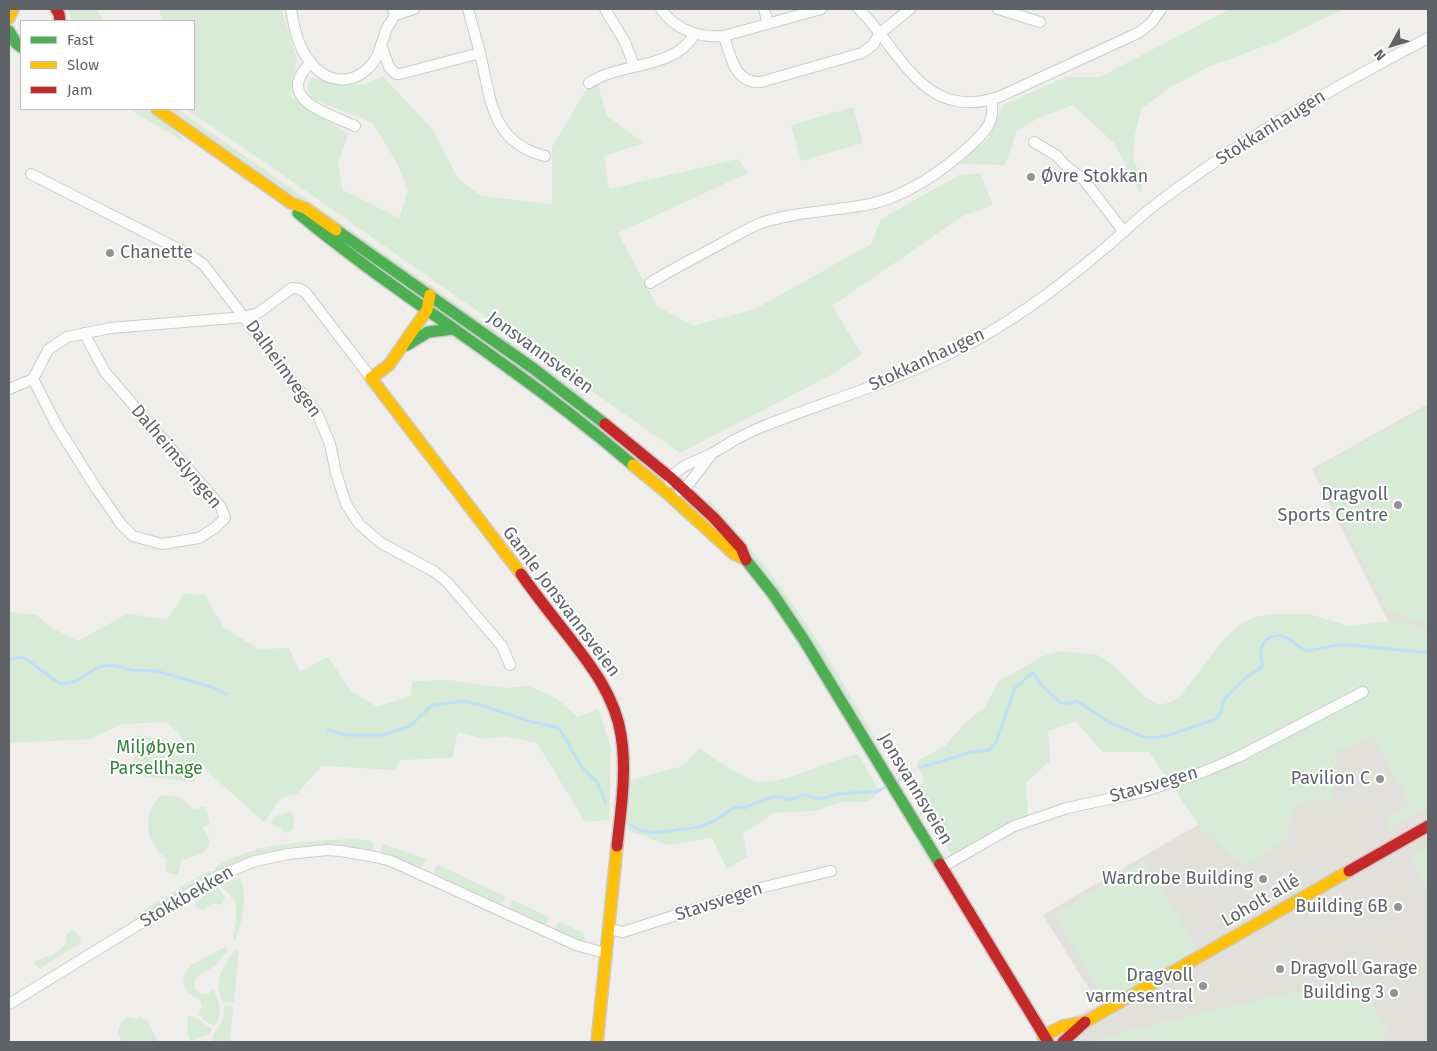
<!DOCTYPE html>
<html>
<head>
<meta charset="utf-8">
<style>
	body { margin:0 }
	#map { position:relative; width:1437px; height:1051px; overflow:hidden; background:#efeeea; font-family:"Fira Sans",sans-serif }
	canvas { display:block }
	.frame { position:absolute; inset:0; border:10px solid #5f6368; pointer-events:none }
	.legend { position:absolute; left:20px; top:20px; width:175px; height:90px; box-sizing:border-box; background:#fff; border:1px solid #bfc1c3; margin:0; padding:6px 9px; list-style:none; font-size:15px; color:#5f6368 }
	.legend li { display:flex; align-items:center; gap:10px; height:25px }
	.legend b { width:25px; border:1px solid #bfc1c3 }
	.north { position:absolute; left:1367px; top:20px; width:50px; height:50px; -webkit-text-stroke:4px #fff; paint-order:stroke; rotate:231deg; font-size:14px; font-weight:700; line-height:20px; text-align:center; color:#5f6368 }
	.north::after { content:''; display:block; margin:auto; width:18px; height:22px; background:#5f6368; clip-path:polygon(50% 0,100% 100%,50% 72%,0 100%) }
</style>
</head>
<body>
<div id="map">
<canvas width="1437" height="1051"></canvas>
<div class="frame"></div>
<ul class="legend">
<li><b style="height:6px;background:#4caf50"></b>Fast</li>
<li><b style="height:6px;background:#ffc107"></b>Slow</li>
<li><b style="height:6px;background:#c62828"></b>Jam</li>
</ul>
<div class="north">N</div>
</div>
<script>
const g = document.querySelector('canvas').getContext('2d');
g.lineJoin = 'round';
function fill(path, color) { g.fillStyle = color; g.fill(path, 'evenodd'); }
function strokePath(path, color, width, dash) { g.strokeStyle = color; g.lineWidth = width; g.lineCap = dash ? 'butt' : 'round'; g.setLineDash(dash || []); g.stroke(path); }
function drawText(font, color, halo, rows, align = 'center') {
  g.font = font + ' "Fira Sans",sans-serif'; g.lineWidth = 4; g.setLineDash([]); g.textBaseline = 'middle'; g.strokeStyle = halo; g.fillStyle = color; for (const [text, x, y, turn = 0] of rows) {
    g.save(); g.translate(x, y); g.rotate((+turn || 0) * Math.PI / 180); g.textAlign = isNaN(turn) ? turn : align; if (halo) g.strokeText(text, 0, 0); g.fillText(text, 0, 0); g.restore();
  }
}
fill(new Path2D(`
	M1428 404V1042H1048L1063 1022 1099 1005 1043 915 1180 835 1427 699 1312 469Z`), '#e2e0da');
fill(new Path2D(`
	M67 9H97L103 21H72Z
	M159 9H281L297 59 290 96 348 134 338 165 343 190 399 218 408 191 399 167 373 123 310 98 307 87 311 78 364 85 383 76 432 129 458 178 481 196 552 204V147L589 85H598L607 116 644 143 604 156 609 189 738 159 748 173 618 233 657 306 693 326 755 309 871 244 881 219 958 176 980 173 993 205 963 216 832 306 862 354 829 376 680 453 270 166 186 109H194V21H162Z
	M1230 9H1343L1281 40 1208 67 1173 86 1141 109 1135 134 1133 157 1142 180 1141 194 1114 143 1073 105 1040 117 1017 131 1005 165 959 164 989 137 1003 105 1066 77H1100Z
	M853 107 863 143 801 161 791 125Z
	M129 109H146L172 126 185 142Z
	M170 109H177L479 319 590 401 573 392Z
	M1428 407V625L1387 610 1316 469Z
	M709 500C762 558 808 621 847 690 860 712 873 733 884 756L803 627 704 505Z
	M184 594 205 595 224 628 259 649 289 648 300 672 328 657 351 691 377 707 410 696 413 681 449 680 504 688 528 686 556 698 578 717 598 709 611 748 609 820 585 822 537 743 504 736 483 739 458 732 452 758 401 760 395 770 322 766 297 794 282 797 264 822 210 774 199 760 194 782 132 775 138 735 184 743 196 757 179 734 166 722 123 724 89 739 9 743V614L10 612 36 615 52 628 78 641 127 614 167 619Z
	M1276 614H1309L1349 626 1382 622 1408 623 1428 631V807L1390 829 1385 819 1411 804 1372 736 1338 751 1331 802C1324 801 1316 798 1310 799 1291 802 1289 822 1288 838L1245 866 1202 830 1149 752H1102L1076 721 1048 731 1050 761 1026 783 1028 815C1009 824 991 833 973 843 966 847 960 854 953 857L910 789 923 783 924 778 917 767 919 760 945 746 967 721 985 707 998 682 1043 656 1061 651 1098 655 1113 665 1144 696 1159 705 1171 702 1181 695 1223 640 1239 625 1255 617Z
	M880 736 891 743 908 764 899 770Z
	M700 748C713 758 726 767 742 775 746 777 751 780 755 781 780 787 831 759 858 754L880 792 867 802H841L815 811 774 813 743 834 747 857 727 869 712 838 668 845 627 830 628 798 630 780 683 766Z
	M162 795C178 794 185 799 194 810L204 806 207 811 210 825 202 827C221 850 200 854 181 861L178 875 165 872 167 859C145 844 141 813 162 795Z
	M289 812 292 813 294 818 293 830 285 833 279 827 274 826 271 823 274 817Z
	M353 839 371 841 373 843V849L370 850C318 841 264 847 218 871L214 868C251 843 310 841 353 839Z
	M383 844 426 859V861L422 867 383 854 381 850Z
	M1428 845V889L1409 857Z
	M1144 860 1197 948 1107 1002 1054 915Z
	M439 865 504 896 505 897 503 903 500 904 435 874 434 870 435 866Z
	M209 870 211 874 136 920 133 917Z
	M237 878H240C248 897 242 925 234 942 232 929 240 914 234 901 231 894 224 892 221 885Z
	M218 887 225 897 222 905 212 903 203 911 195 905 196 900Z
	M513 900 547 916 549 918 546 924H543L510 908V905Z
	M559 922 584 933 585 941 576 940 557 931 555 928Z
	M72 931H75L82 942 39 969 35 963 37 960C49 956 70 950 66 934Z
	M225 947 228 951 215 966 197 977 194 982V988L201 994H208L214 989C218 1003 225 1012 214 1026L204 1020 198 1014 202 1006 200 1001 186 991 183 981 185 973 191 965Z
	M236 949 239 951 234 1002H224C211 984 223 965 236 949Z
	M1354 978 1358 979 1387 1029 1380 1042H1091L1139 1028Z
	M224 1006H231L233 1008 230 1042H212L213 1035 223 1020Z
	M139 1016 148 1022 158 1042H122L118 1032 121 1021 128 1017 137 1019Z
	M187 1016 197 1017 203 1023 212 1029 210 1034 200 1037 191 1042 187 1031 188 1023Z`), '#d8ebd6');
strokePath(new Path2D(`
	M9 659 23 657 60 684 74 682 99 667 111 665 132 670 156 671 212 687 226 694
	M328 730 345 735H384L410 726 430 707 435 705 462 701 481 705 532 722 556 727 561 731 581 766 597 782 606 803
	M922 767 971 752 989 750 996 742 1015 688 1032 673 1036 676 1040 684 1061 703 1067 704 1077 701 1107 721 1141 736 1151 738 1170 735 1216 719 1221 712 1224 700 1228 695 1247 677 1262 667C1263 661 1260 657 1261 651 1261 646 1265 641 1269 638 1289 628 1295 650 1308 651L1342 644 1428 653
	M895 782 912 773
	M630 825 642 831 653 833 699 827 714 821 732 809 737 807 744 808 766 799 780 796 789 800 805 795 819 799 839 794 878 791 887 786`), '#bfe0f9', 3);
const street = new Path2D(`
	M291 9C294 28 298 48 311 63 335 93 373 79 381 45
	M393 9 395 15 414 9
	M605 9 625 42 634 66
	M661 9C676 30 699 38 724 36L821 9
	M764 9 768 24
	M859 9C902 52 924 124 1001 96L1140 32 1152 22 1161 9
	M998 9 1040 22
	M395 15 387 28 381 45 389 67 396 74H400L480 53 468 9
	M724 36C730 56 735 84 761 82L862 53 873 45 879 34 910 9
	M480 53C491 99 491 143 545 156
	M310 63C274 100 328 113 355 126
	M589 83C622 61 672 71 695 34
	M1034 142 1057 156 1066 166 1084 180 1124 232
	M31 174 190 255 204 265 318 415 330 444 336 473 346 504 359 524 381 543 435 572 448 583 502 646 510 665
	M650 283C674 268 699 256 724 242 736 236 748 228 761 223 794 212 831 211 866 205 904 198 943 171 971 145 986 130 996 122 991 99
	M33 379 57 426 96 488 121 524 133 536 162 544 199 538 216 527 225 518 221 507 105 372 84 333
	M9 389 33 379 48 350 67 337 110 328 245 317 258 313 292 288 300 289 306 293 371 378
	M670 482C674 467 697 461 709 455 716 452 722 447 728 444 739 437 752 431 764 426 827 401 893 382 955 351 1010 324 1058 288 1105 248 1123 233 1140 216 1159 202 1243 138 1335 87 1428 38
	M680 491 684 490 711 455
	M942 867 1014 826 1067 808 1142 792 1203 772 1238 757 1363 692
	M608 929 623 932 764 887 831 871
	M9 1004 216 877 255 861 288 854 327 850 341 851 376 857 391 861 576 945 605 953`);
const fast = new Path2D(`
	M9 31 16 43 21 47
	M298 213C365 269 439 317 510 369 552 399 593 431 633 465
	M336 230 534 369 605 424
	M407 345 428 332 453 329
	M746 560 773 594 804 640 940 864`);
const slow = new Path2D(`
	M9 18 13 9
	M157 109 291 203 305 208 336 230
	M430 295 427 310 389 365 371 378 521 574
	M633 465 667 493 734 554 743 558
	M1043 1036 1063 1026 1085 1022 1349 871
	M597 1042 617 846`);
const jam = new Path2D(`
	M56 9 59 14 60 21
	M605 424 671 478 714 518 741 548 746 560
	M521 574C535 594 550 613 565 632 589 663 615 695 621 735 627 771 621 809 617 846
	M940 864 1048 1042
	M1349 871 1428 826
	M1063 1042 1085 1022`);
strokePath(street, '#cbcccc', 12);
strokePath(fast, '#cacacb', 14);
strokePath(slow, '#cacacb', 14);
strokePath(jam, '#cacacb', 14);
strokePath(street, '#fdfcfc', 10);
strokePath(fast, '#4caf50', 11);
strokePath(slow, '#ffc107', 11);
strokePath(jam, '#c62828', 11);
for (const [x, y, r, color] of [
	[1031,177,5,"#919496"],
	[110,253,5,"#919496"],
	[1398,505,5,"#919496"],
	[1380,779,5,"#919496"],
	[1263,879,5,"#919496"],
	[1398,907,5,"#919496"],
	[1280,969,5,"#919496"],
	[1203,986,5,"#919496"],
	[1394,993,5,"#919496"]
]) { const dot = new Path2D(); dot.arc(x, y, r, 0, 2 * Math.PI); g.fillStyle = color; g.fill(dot); strokePath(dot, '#fff', 2); }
drawText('18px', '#5f6368', '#fff', [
	["Stokkanhaugen",1271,128,-32],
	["Jonsvannsveien",540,353,36],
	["Stokkanhaugen",927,360,-25],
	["Dalheimvegen",283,369,54],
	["Dalheimslyngen",176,457,50],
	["Gamle Jonsvannsveien",561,602,53],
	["Stavsvegen",1154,785,-16],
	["Jonsvannsveien",915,789,59],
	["Stokkbekken",187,897,-30],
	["Loholt allé",1261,901,-30],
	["Stavsvegen",719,902,-18]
]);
drawText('18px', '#5f6368', '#fff', [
	["Øvre Stokkan",1041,177,"left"],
	["Chanette",120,253,"left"],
	["Dragvoll",1388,495],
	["Sports Centre",1388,516],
	["Pavilion C",1370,779],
	["Wardrobe Building",1253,879],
	["Building 6B",1388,907],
	["Dragvoll Garage",1290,969,"left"],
	["Dragvoll",1193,976],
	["varmesentral",1193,997],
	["Building 3",1384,993]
], 'right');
drawText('18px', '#348238', '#fff', [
	["Miljøbyen",156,748],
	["Parsellhage",156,769]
]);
</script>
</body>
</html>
